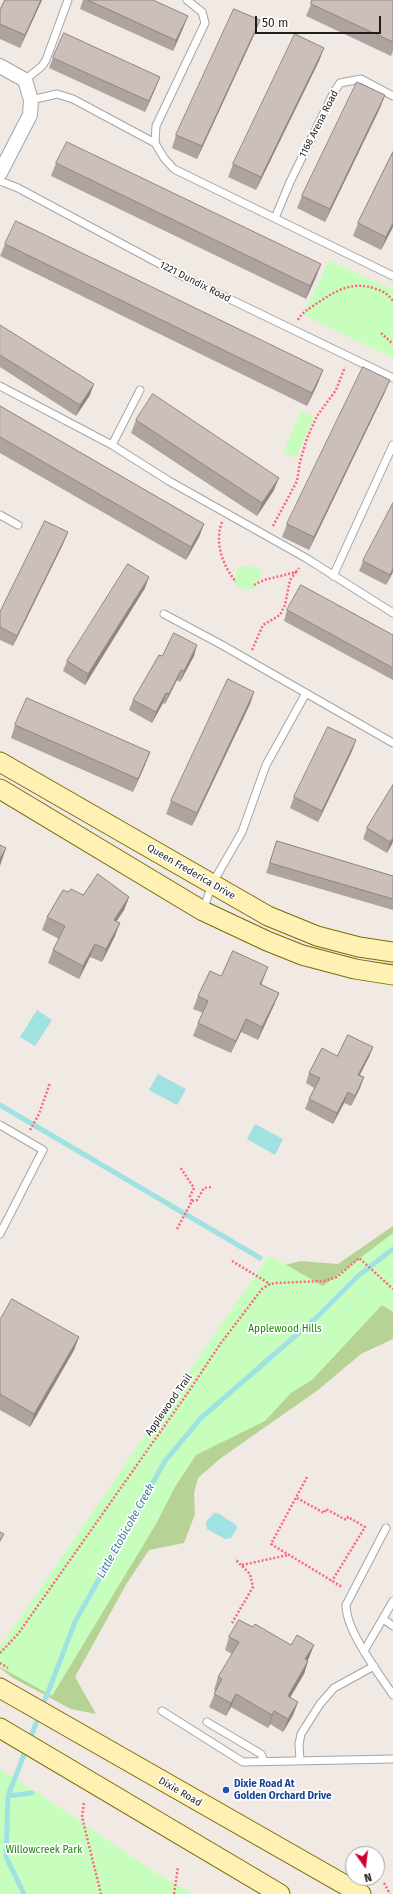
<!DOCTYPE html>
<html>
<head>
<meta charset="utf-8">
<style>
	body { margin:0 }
	#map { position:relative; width:393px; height:1894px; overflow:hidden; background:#f0e9e4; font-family:"Fira Sans",sans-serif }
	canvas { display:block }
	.north { position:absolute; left:345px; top:1846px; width:40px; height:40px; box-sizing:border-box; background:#fff; border:1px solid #a5a5a5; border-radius:50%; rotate:166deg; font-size:11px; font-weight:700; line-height:16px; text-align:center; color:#1e1e1e }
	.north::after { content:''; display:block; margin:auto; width:14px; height:18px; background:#cd002f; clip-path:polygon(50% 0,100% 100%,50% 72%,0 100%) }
	.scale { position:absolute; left:255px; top:16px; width:126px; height:18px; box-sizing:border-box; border:2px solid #1e1e1e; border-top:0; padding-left:5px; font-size:12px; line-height:14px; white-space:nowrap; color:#1e1e1e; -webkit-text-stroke:3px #fff; paint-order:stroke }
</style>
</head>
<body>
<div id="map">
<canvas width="393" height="1894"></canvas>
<div class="north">N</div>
<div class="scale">50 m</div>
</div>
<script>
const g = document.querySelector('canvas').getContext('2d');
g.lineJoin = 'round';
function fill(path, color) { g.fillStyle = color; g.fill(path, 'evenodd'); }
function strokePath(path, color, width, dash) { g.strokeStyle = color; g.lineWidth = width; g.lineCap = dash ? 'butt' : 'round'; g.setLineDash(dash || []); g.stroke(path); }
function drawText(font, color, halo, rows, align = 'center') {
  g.font = font + ' "Fira Sans",sans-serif'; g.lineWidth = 3.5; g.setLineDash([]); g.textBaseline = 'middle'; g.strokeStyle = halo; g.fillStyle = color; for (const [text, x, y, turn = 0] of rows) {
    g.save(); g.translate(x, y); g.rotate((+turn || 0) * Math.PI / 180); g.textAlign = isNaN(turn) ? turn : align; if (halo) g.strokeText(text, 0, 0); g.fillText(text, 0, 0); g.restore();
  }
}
fill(new Path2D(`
	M393 1226V1339L361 1354 318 1390 221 1458 198 1478 194 1493 195 1514 184 1543 149 1550 127 1583 75 1677 96 1714 71 1709 13 1678 0 1668V1652L270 1269 300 1261 338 1264Z`), '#b6d395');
fill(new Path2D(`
	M329 260 393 290V358L303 315Z
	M301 411 314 416 296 458 283 453Z
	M239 566 253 567 262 571 255 588C245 592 240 589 233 582Z
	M393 1233V1312L382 1305 312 1380 291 1393 265 1421 196 1455 175 1487 156 1524 52 1696 0 1667V1647L269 1255 323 1286Z
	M0 1769 37 1792 154 1872 195 1894H0Z`), '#c7febd');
fill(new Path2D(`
	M37 1010 52 1020 35 1046 20 1037Z
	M158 1074 186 1089 177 1105 149 1090Z
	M255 1124 283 1139 275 1155 247 1139Z
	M214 1513H218L236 1525 237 1528 231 1538 225 1539 207 1529 206 1522Z`), '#a0e2e1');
strokePath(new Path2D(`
	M0 1105 260 1258
	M8 1796 32 1793
	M24 1894 6 1857 8 1796 75 1622 165 1461 201 1418 317 1317 358 1276 393 1249`), '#a0e2e1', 5);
const lane = new Path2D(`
	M187 0 202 12 205 23 156 126 155 143 164 158 174 169 393 276
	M25 80 42 66 46 60 68 0
	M31 100 57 94 73 99 155 143
	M0 181 18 188 184 277 393 378
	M275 218 290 182 334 92 340 83 361 79 393 96
	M0 386 112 445 169 481 306 558 393 613
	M112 445 140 390
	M0 515 18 525
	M333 576 393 445
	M164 614 222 645 393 743
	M203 911 212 884 242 832 266 765 306 693
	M0 1125 43 1150 0 1234
	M386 1528 346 1605C346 1631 378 1672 393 1695
	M383 1619 393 1626
	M364 1651 393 1601
	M162 1711 243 1762 393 1759
	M207 1722 261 1754 264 1761
	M300 1760 299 1744 301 1734 320 1704 334 1688 374 1666`);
const street = new Path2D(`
	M0 66 25 80 31 100 30 115 0 173`);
const secondary = new Path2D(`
	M0 762 268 916 317 936 359 947 393 952
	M0 789 203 911 267 941 302 955 355 969 393 975
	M0 1688 361 1894
	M0 1728 280 1894`);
strokePath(lane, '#a5a5a5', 9);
strokePath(street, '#a5a5a5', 16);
strokePath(secondary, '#7b6c00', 21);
strokePath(new Path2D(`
	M298 320C302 312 309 309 316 304 335 291 353 280 376 289 383 291 388 294 393 301
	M381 333 393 344
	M222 522C214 543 223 566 236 582
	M273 526 297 481 300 462 307 438 317 416 336 390 345 367
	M254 585 264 580 296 572 299 568
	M252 650 263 625 280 615 285 605 290 580 296 572
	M30 1130 39 1114 50 1083
	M192 1201 197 1200 204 1188 212 1187
	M177 1229 192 1201 190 1196 194 1188 180 1167
	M232 1261 270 1284
	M307 1477 271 1544 342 1587
	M297 1498 324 1513 326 1509 346 1520 348 1517 365 1527 332 1581
	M242 1565 288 1555
	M232 1623 253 1587 250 1574 235 1559
	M0 1653 18 1634 189 1391 221 1343 262 1289 270 1284 276 1283 324 1281 337 1277 359 1258 393 1289
	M0 1663 8 1668
	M84 1803 82 1817 101 1894
	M384 1883 390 1894
	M174 1894 178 1867`), '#ff667a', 2.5, [2, 2]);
strokePath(lane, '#fff', 7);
strokePath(street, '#fff', 14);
strokePath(secondary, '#fff1b3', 19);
fill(new Path2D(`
	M5 0H42L20 48 0 39V10Z
	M83 0H153L184 26 173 51 80 9Z
	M393 0V51L391 56 306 16 311 4Z
	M255 33 197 159 172 148 176 135Z
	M324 48 319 61 256 190 228 177 233 164Z
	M53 58 156 87 145 112 49 68Z
	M385 95 380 108 325 222 297 208 302 196Z
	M393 152V227L381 250 353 236 358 223Z
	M56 163 321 264 316 277 306 299 51 176Z
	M5 244 323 370 318 383 307 406 0 256Z
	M0 325 90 395 76 416 0 367Z
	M385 392 309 550 282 537 287 524Z
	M0 406 204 524 199 537 186 560 0 453Z
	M136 420 274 490 257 516 131 433Z
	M64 542 13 646 0 640V612Z
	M363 561 393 572 386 585 359 571Z
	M145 588 85 685 63 671 67 661Z
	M287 610 393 635V680L284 621Z
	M162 656H194L180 682 177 680 165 704 163 703 152 723 129 710 133 700Z
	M254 692 250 704 192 826 166 814 171 801Z
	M15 725 150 752 145 765 133 792 11 738Z
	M356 740 352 751 318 822 290 808 294 797Z
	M393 785V842L387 853 363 839 367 828Z
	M277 841 393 876V910L266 873Z
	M68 892 83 895 129 897 124 910 117 921 115 936 102 962 90 957 79 979 48 963 53 950 59 939 42 930 47 917Z
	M221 976 263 980 261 984 279 993 274 1005 258 1040 241 1032 231 1053 193 1036 198 1023 203 1013 193 1009 198 996Z
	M373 1047 369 1057 360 1075 364 1077 360 1088 351 1106 344 1103 333 1124 305 1109 309 1099 314 1088 306 1083 309 1073 337 1056Z
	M0 1320 79 1337 74 1350 30 1427 0 1410Z
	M253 1627 309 1658 307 1660 308 1661 304 1674 290 1698 298 1702 293 1715 283 1732 270 1724 268 1728 231 1707 226 1716 209 1707 216 1691 214 1690 218 1677 232 1654 225 1650 229 1637Z`), '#afa39f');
fill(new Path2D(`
	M41 0H42L20 48 25 35Z
	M188 16 184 26 173 51 176 40Z
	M260 20 255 33 197 159 202 146Z
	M324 48 319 61 256 190 261 177Z
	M160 77 156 87 145 112 149 101Z
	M385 95 380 108 325 222 330 209Z
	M393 223V227L381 250 386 237Z
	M321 264 316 277 306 299 310 286Z
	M323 370 318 383 307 406 312 393Z
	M390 380 385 392 309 550 314 537Z
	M94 384 90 395 76 416 80 405Z
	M279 478 274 490 257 516 262 503Z
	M204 524 199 537 186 560 191 547Z
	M68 532 64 542 13 646 17 636Z
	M393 568V572L386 585 390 575Z
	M149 577 145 588 85 685 88 674Z
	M197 645 194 656 180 682 184 671Z
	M181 670 177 680 165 704 169 694Z
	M254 692 250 704 192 826 197 813Z
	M166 693 163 703 152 723 156 712Z
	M356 740 352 751 318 822 322 811Z
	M150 752 145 765 133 792 138 779Z
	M393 838V842L387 853 390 842Z
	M6 848 0 866V859Z
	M129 897 124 910 109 932 114 920Z
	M120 923 115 936 102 962 106 949Z
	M95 944 90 957 79 979 83 966Z
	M268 967 263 980 256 997 260 984Z
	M279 993 274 1005 258 1040 262 1027Z
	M246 1019 241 1032 231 1053 236 1041Z
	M373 1047 369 1057 354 1085 358 1075Z
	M364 1077 360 1088 351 1106 355 1096Z
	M348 1092 344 1103 333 1124 337 1113Z
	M79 1337 74 1350 30 1427 34 1414Z
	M314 1645 309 1658 301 1672 305 1659Z
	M308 1661 304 1674 283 1709 288 1696Z
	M236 1694 231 1707 226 1716 231 1703Z
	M298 1702 293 1715 283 1732 288 1719Z
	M274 1711 270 1724 268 1728 272 1715Z`), '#8f8582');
const building = new Path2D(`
	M5 0H41L25 35 0 24V10Z
	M88 0H153L188 16 176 40Z
	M312 0H393V42L311 4Z
	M234 9 260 20 202 146 176 135Z
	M64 33 160 77 149 101 53 58Z
	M295 34 324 48 261 177 233 164Z
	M357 82 385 95 330 209 302 196Z
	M67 142 321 264 310 286 56 163Z
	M393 152V223L386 237 358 223Z
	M16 221 323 370 312 393 5 244Z
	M0 325 94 384 80 405 0 355Z
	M363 367 390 380 314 537 287 524Z
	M153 394 279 478 262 503 136 420Z
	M0 406 204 524 191 547 0 437Z
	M393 503V568L390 575 363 561Z
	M45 521 68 532 17 636 0 627V612Z
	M128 564 149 577 88 674 67 661Z
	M301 585 393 635V668L287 610Z
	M174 633 197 645 184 671 181 670 169 694 166 693 156 712 133 700 159 655 162 656Z
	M228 679 254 692 197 813 171 801Z
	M27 698 150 752 138 779 15 725Z
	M328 727 356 740 322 811 294 797Z
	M393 785V838L390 842 367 828Z
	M277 841 393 876V899L270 863Z
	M0 845 6 848 0 859Z
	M98 874 129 897 114 920 120 923 106 949 95 944 83 966 53 950 65 926 47 917 63 890 68 892 71 889 83 895Z
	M233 951 268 967 260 984 279 993 262 1027 246 1019 236 1041 198 1023 208 1001 198 996 210 971 221 976Z
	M348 1035 373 1047 358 1075 364 1077 355 1096 348 1092 337 1113 309 1099 320 1078 309 1073 322 1048 337 1056Z
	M12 1299 79 1337 34 1414 0 1394V1320Z
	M0 1532 4 1534 0 1541Z
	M239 1620 253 1627 255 1624 291 1645 297 1635 314 1645 305 1659 308 1661 288 1696 298 1702 288 1719 274 1711 272 1715 236 1694 231 1703 214 1694 222 1679 218 1677 239 1642 229 1637Z`);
fill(building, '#ccbeb9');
strokePath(building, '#8f8582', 1);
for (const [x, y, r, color] of [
	[226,1790,4,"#1a4fb4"]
]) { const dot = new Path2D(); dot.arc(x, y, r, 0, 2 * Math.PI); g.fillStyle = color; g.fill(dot); strokePath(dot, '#fff', 1.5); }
drawText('10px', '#1e1e1e', '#fff', [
	["1168 Arena Road",319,124,-63],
	["1221 Dundix Road",195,282,27],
	["Queen Frederica Drive",191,872,30],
	["Applewood Trail",169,1405,-55],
	["Dixie Road",180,1792,30]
]);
drawText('10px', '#168702', '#fff', [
	["Applewood Hills",285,1329],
	["Willowcreek Park",44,1850]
]);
drawText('bold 10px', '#164399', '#fff', [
	["Dixie Road At",234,1784],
	["Golden Orchard Drive",234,1796]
], 'left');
drawText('italic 11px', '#387c96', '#fff', [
	["Little Etobicoke Creek",126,1531,-61]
]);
</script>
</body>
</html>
